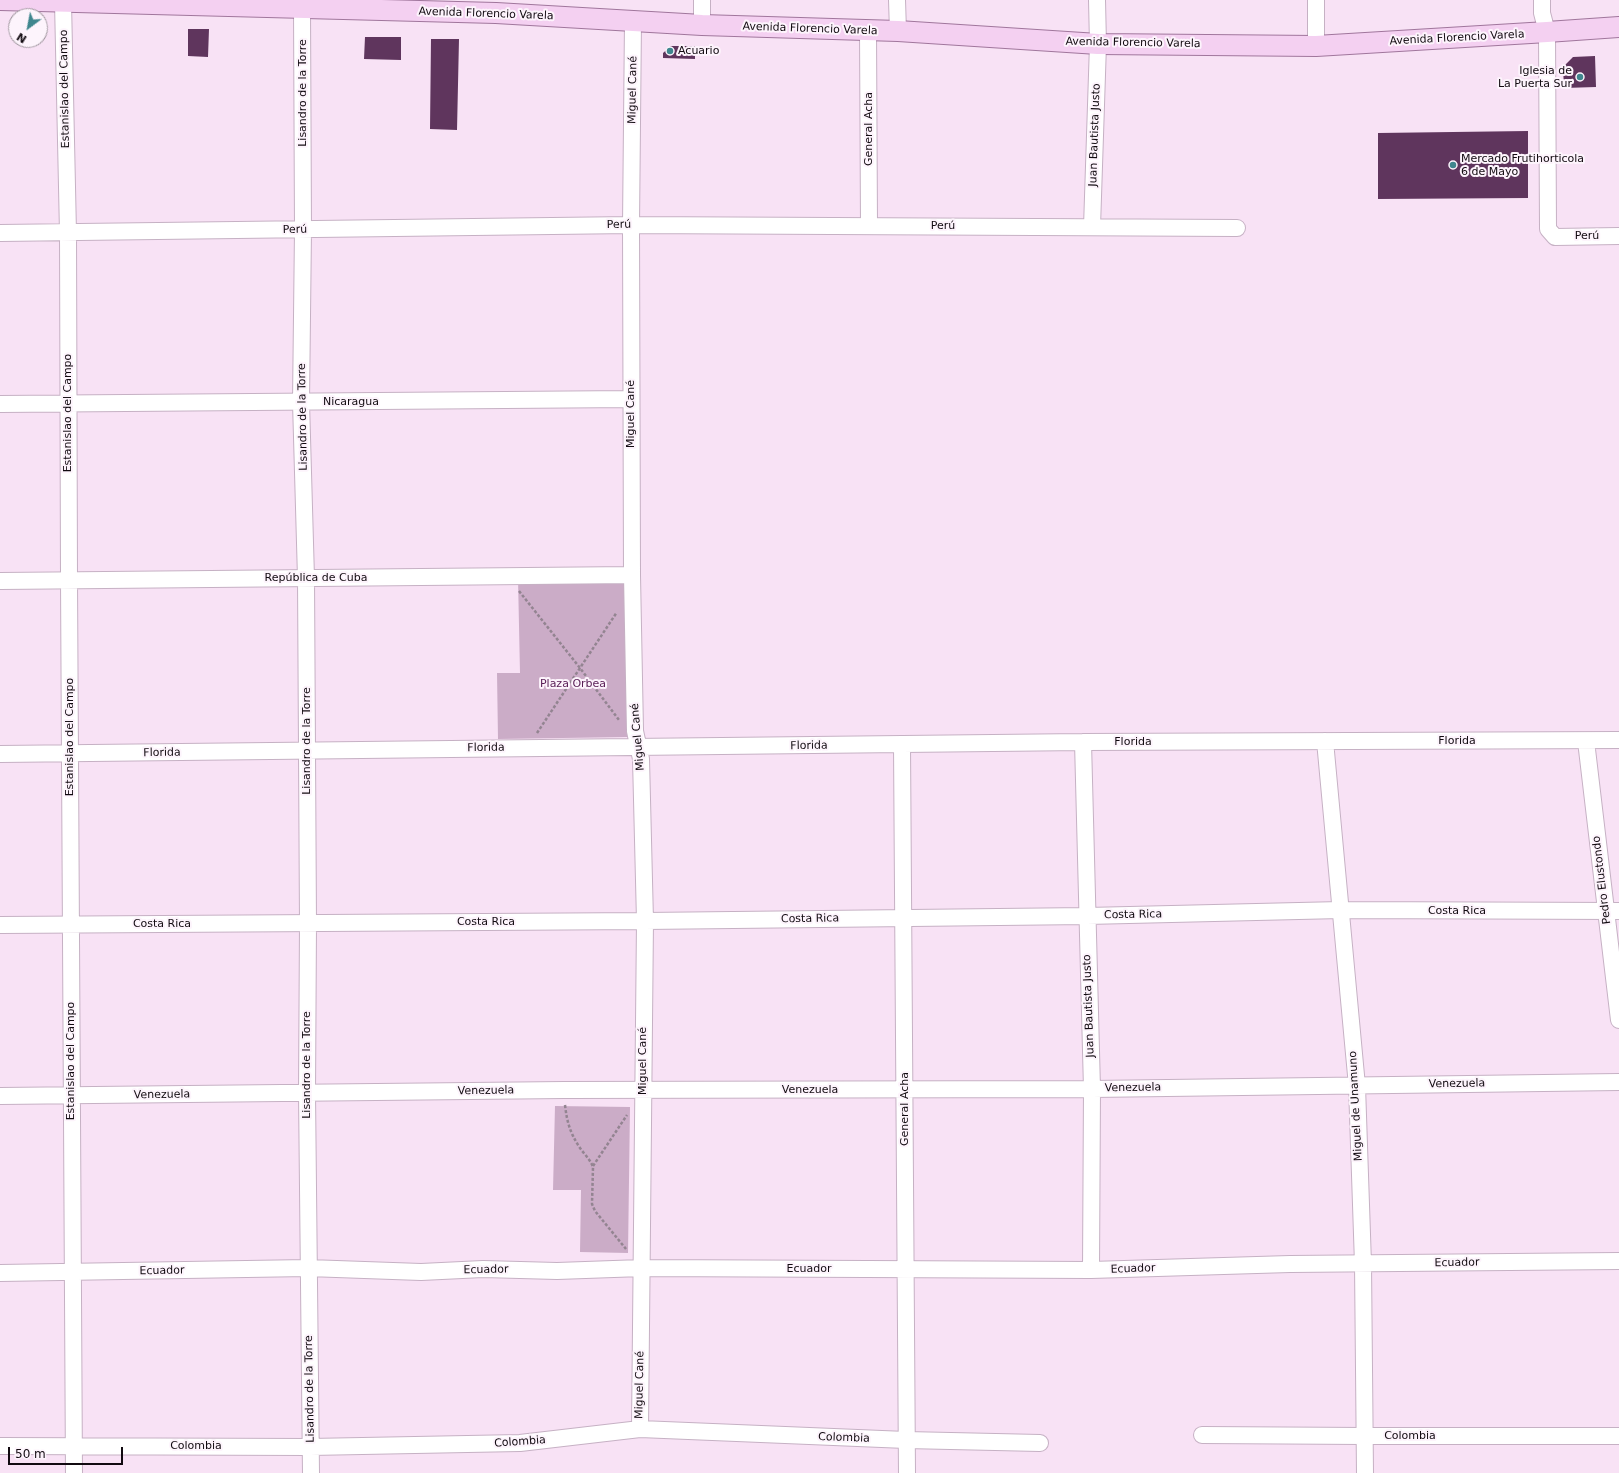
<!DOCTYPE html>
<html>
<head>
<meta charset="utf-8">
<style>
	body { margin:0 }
	#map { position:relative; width:1619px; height:1473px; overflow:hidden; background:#f8e2f5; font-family:"DejaVu Sans",sans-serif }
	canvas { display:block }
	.north { position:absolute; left:8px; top:8px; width:40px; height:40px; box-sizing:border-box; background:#fdf4fc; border:1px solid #9f969e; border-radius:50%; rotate:212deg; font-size:11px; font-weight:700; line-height:16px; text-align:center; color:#110a10 }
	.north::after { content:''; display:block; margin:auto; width:14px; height:18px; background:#3f868e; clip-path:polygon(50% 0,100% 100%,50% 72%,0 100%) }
	.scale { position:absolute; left:8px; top:1447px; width:115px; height:18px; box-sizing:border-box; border:2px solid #110a10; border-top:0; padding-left:5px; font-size:12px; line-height:14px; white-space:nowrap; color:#110a10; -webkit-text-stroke:3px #fdf4fc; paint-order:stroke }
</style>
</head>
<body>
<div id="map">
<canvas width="1619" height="1473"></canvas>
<div class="north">N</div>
<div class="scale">50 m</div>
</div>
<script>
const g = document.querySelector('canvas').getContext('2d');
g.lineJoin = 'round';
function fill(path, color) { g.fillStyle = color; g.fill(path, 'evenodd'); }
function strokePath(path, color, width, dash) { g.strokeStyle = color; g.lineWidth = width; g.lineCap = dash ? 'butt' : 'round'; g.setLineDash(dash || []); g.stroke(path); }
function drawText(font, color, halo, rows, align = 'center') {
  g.font = font + ' "DejaVu Sans",sans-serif'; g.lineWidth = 4; g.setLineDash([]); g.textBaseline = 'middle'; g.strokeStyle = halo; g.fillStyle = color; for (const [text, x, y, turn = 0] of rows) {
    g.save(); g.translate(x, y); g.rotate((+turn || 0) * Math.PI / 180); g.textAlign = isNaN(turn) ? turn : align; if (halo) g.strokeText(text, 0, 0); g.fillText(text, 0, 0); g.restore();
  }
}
fill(new Path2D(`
	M518 578 624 581 627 737 498 739 497 673H520Z
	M555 1106 630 1107 628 1253 580 1252 581 1190H553Z`), '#cbacc7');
fill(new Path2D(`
	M188 29H209L208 57 188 56Z
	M365 37H401V60L364 59Z
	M431 39H459L457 130 430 129Z
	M671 46H695V59L663 58V53Z
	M1595 56 1596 87 1564 88 1563 67 1573 57Z
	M1528 131V198L1378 199V133Z`), '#5f355d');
const minor = new Path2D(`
	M702 0V25
	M897 0 898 31
	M1542 0V13L1547 32 1548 229 1555 237 1619 236
	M63 2 68 233 69 580 74 1473
	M302 8 303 230 301 402 306 578 308 924 307 1093 311 1473
	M633 21 631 225 632 575 635 731 641 759 645 921 640 1429
	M868 31 869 226
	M1316 46V0
	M1092 227 1098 44 1097 0
	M0 233 631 225 1237 228
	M0 404 631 399
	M0 581 632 575
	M1325 741 1357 1086 1363 1264 1365 1473
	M1586 741 1619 1020
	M1083 742 1092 1089 1091 1270
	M902 745 907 1473
	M0 754 1083 742 1619 740
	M0 925 645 921 1087 916 1341 910 1619 911
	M0 1096 564 1090 1092 1089 1619 1082
	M0 1273 308 1268 421 1272 483 1269 557 1271 642 1268 1091 1270 1290 1264 1619 1261
	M1202 1435 1364 1436H1619
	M0 1446 310 1447 520 1443 640 1429 906 1440 1040 1443`);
const major = new Path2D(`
	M0 0 496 13 702 25 898 31 1098 44 1316 46 1547 32 1619 27`);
strokePath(minor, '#c6b1c4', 18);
strokePath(major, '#a0769c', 22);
strokePath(new Path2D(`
	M519 591 580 668 619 720
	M537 733 617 612
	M565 1105C567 1122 570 1133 580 1148 584 1154 590 1159 593 1167L592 1204 595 1211 626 1249
	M593 1166 627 1115`), '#938491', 2.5, [3, 2]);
strokePath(minor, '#fff', 16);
strokePath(major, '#f4d0f1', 20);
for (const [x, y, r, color] of [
	[670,51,4,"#3f868e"],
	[1580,77,4,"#3f868e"],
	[1453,165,4,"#3f868e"]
]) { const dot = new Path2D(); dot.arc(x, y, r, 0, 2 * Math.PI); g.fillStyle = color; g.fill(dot); strokePath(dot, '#fdf4fc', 1.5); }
drawText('11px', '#110a10', '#fdf4fc', [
	["Avenida Florencio Varela",486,14,2],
	["Avenida Florencio Varela",810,29,2],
	["Avenida Florencio Varela",1457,38,-3],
	["Avenida Florencio Varela",1133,43,1],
	["Estanislao del Campo",65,89,-91],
	["Miguel Cané",633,90,-89],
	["Lisandro de la Torre",303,93,-90],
	["General Acha",869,129,-90],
	["Juan Bautista Justo",1095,135,-88],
	["Perú",619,225,-1],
	["Perú",943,226],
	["Perú",295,230,-1],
	["Perú",1587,236],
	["Nicaragua",351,402],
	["Estanislao del Campo",68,413,-90],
	["Miguel Cané",631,414,-90],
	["Lisandro de la Torre",303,417,-91],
	["República de Cuba",316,578],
	["Estanislao del Campo",70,737,-90],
	["Miguel Cané",638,737,-95],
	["Lisandro de la Torre",307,741,-90],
	["Florida",1457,741],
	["Florida",1133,742],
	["Florida",809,746,-1],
	["Florida",486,748,-1],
	["Florida",162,753,-1],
	["Pedro Elustondo",1602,880,-97],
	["Costa Rica",1457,911],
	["Costa Rica",1133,915,-1],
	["Costa Rica",810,919,-1],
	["Costa Rica",486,922],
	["Costa Rica",162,924],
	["Juan Bautista Justo",1089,1006,-92],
	["Estanislao del Campo",71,1061,-90],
	["Miguel Cané",643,1061,-90],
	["Lisandro de la Torre",307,1065,-90],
	["Venezuela",1457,1084,-1],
	["Venezuela",1133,1088,-1],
	["Venezuela",810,1090],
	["Venezuela",486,1091,-1],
	["Venezuela",162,1095,-1],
	["Miguel de Unamuno",1356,1106,-93],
	["General Acha",905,1109,-90],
	["Ecuador",1457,1263,-1],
	["Ecuador",809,1269],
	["Ecuador",1133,1269,-2],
	["Ecuador",486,1270,-1],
	["Ecuador",162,1271,-1],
	["Miguel Cané",640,1385,-89],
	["Lisandro de la Torre",310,1389,-91],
	["Colombia",1410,1436],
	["Colombia",844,1438,2],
	["Colombia",520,1442,-4],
	["Colombia",196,1446]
]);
drawText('11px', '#110a10', '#fdf4fc', [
	["Acuario",678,51],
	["Iglesia de",1572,71,"right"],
	["La Puerta Sur",1572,84,"right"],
	["Mercado Frutihorticola",1461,159],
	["6 de Mayo",1461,172]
], 'left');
drawText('11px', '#581d55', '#fdf4fc', [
	["Plaza Orbea",573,684]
]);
</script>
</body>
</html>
